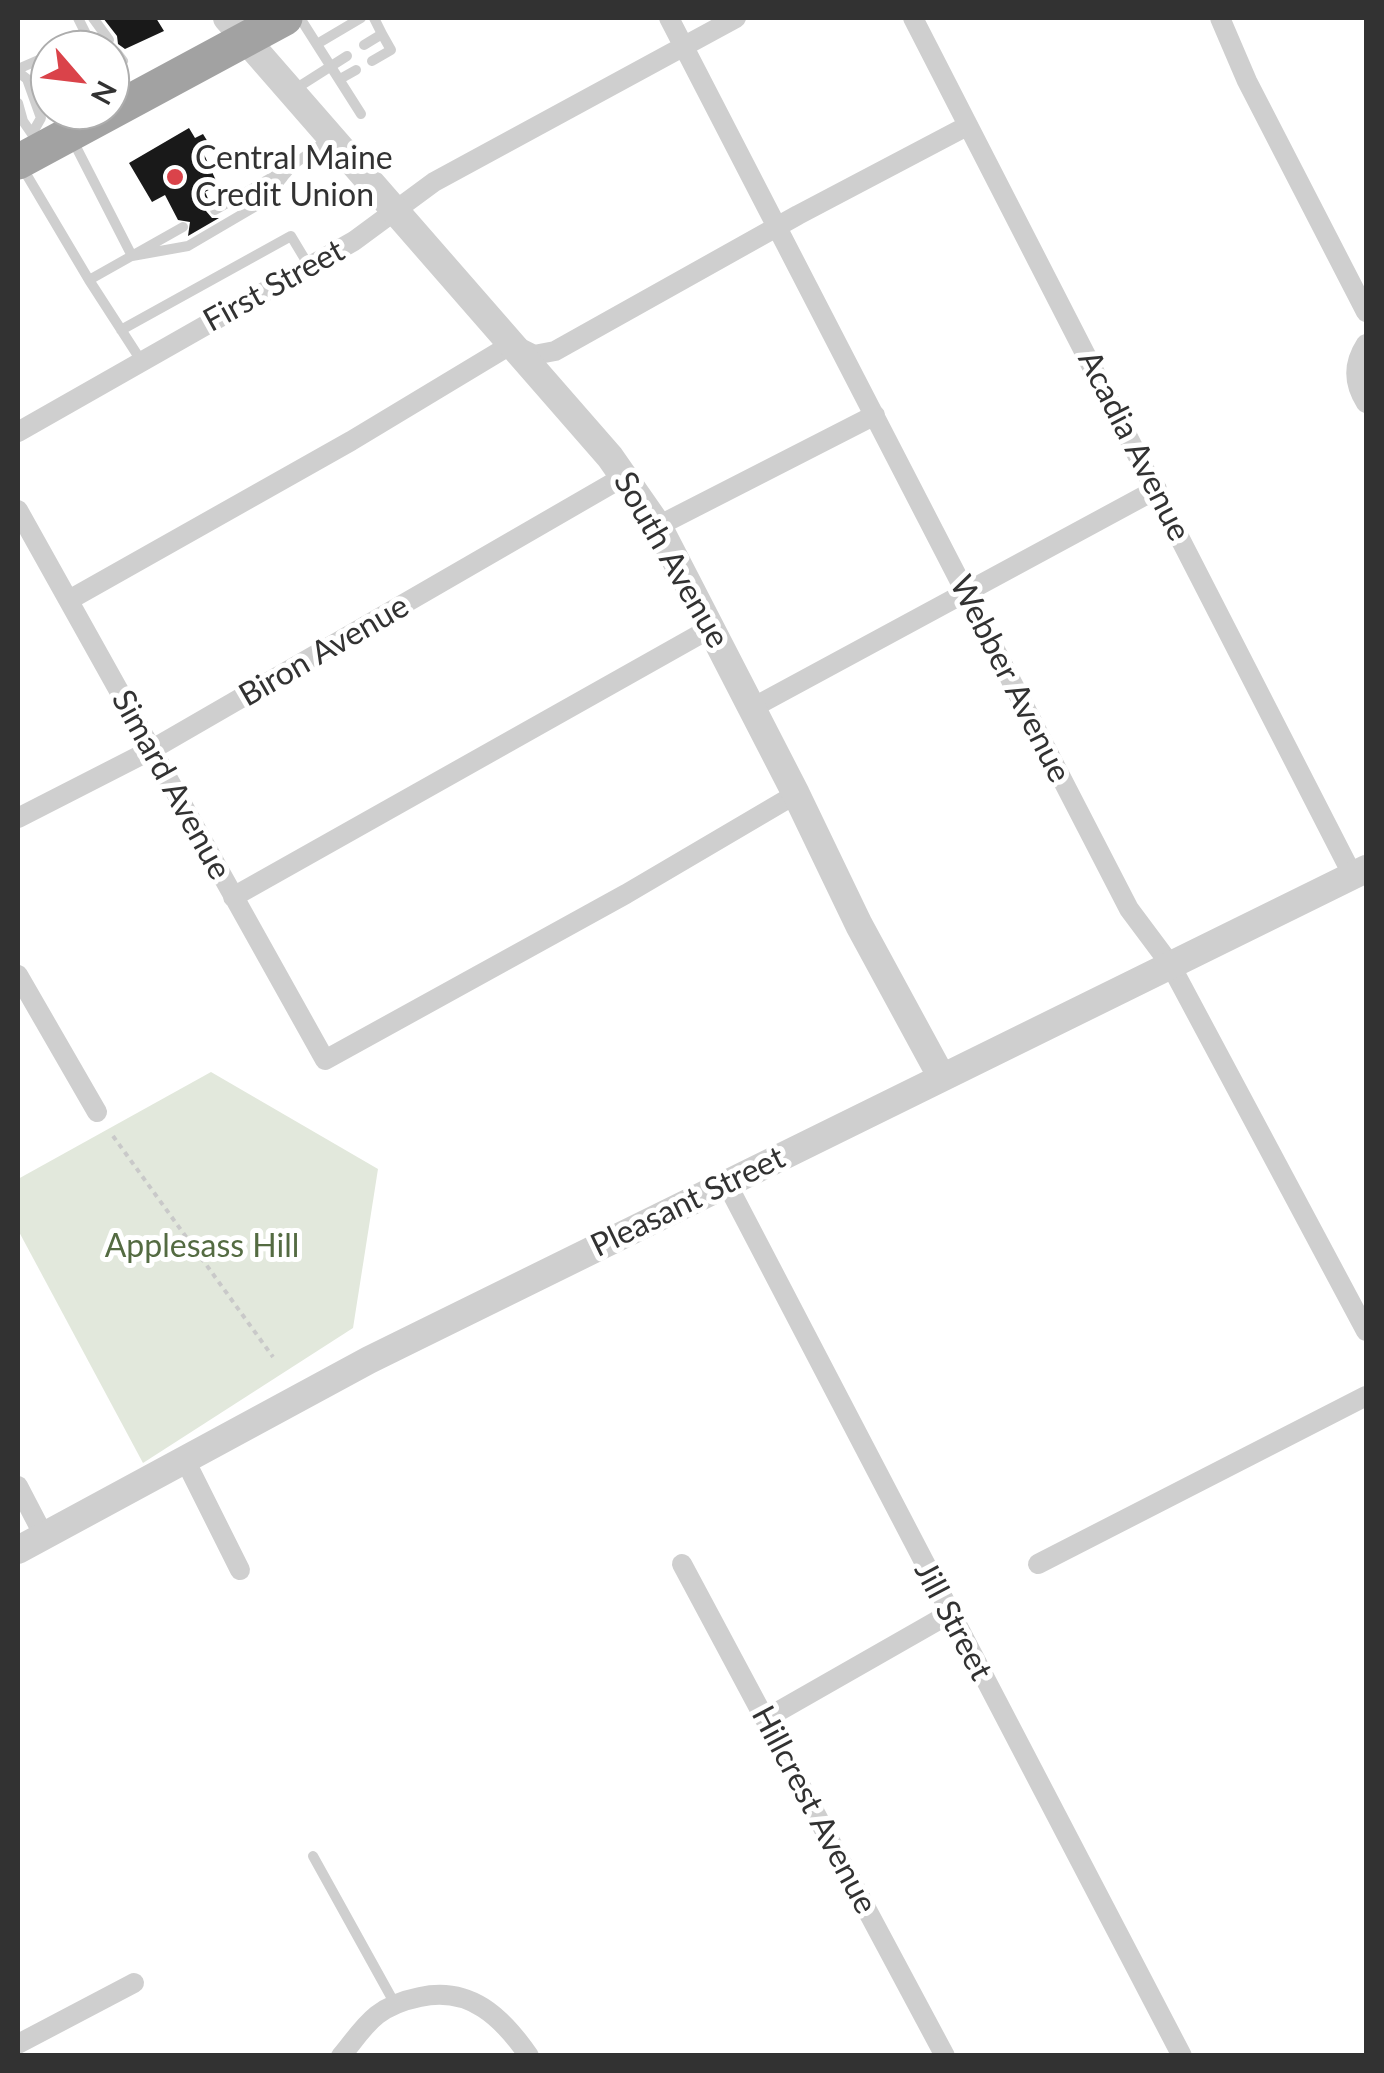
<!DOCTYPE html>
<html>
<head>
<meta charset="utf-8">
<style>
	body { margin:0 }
	#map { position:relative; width:1384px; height:2073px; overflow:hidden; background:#fff; font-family:Lato,sans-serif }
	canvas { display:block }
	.frame { position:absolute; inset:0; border:20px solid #323232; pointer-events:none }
	.north { position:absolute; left:30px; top:30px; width:100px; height:100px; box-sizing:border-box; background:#fff; border:2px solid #adadad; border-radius:50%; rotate:118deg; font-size:28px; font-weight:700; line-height:40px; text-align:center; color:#323232 }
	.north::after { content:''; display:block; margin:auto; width:35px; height:45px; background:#da434a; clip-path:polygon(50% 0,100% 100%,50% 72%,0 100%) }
</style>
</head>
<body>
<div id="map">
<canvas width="1384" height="2073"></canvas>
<div class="frame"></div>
<div class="north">N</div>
</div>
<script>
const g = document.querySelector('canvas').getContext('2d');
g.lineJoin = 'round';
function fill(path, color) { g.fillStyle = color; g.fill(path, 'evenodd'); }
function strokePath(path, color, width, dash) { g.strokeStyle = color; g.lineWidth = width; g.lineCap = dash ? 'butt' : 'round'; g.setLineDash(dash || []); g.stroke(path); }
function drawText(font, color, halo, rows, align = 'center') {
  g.font = font + ' Lato,sans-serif'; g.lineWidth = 10; g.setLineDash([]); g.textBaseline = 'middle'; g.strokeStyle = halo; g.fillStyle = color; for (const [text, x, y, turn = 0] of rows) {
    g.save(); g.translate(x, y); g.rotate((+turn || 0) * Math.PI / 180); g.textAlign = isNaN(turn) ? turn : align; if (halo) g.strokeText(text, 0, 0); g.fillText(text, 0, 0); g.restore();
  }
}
fill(new Path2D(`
	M211 1072 378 1169 353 1328 143 1463 18 1230V1179Z`), '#e2e8dc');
fill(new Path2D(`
	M103 18H156L164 31 125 49 118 44 117 36Z
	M189 128 195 138 203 134 211 147 203 152 218 185 205 192 210 203 206 211 212 218H219L188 236 190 222 178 220 165 195 152 202 129 163Z`), '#191919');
strokePath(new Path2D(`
	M113 1136 273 1357`), '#c9c9c9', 4, [5, 5]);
strokePath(new Path2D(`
	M93 18 109 40
	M300 18 361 114
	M317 44 361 18
	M364 45 382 34 374 18
	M61 50 88 38 78 18
	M372 61 391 50 382 34
	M110 66 131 93
	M18 69 50 55
	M18 72 27 79 41 118 33 132
	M111 72 123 61 117 53
	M340 79 356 70
	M292 91 347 56
	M18 103 23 121 34 137
	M72 139 132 256
	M22 167 89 280
	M215 210 288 168
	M132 256 188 246 263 202 293 165 327 140
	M121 330 291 236 309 266
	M142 362 89 280 183 227
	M313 1856 395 2004`), '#cfcfcf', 10);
strokePath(new Path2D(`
	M669 18 1129 909 1170 964 1366 1331
	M913 18 1353 876
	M1220 18 1247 81 1366 312
	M1366 344C1353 364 1353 382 1366 403
	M18 432 354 241 434 182 736 18
	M18 510 325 1060 626 894 796 794
	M658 526 875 415
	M69 600 351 441 512 344 534 355 555 351 798 215 967 126
	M752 708 1157 489
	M18 818 151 750 625 476
	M233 897 711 628
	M18 975 97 1112
	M727 1184 1182 2056
	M185 1460 240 1570
	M18 1486 44 1536
	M682 1564 945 2056
	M1038 1564 1366 1396
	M765 1719 949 1614
	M18 2044 134 1983
	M341 2056C353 2042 363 2026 377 2015 390 2005 405 2000 420 1997 470 1986 502 2017 529 2056`), '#cfcfcf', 20);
strokePath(new Path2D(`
	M227 18 610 457 658 526 796 794 859 925 941 1076
	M18 1550 369 1360 1366 869`), '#cfcfcf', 28);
strokePath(new Path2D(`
	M18 162 285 18`), '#a2a2a2', 35);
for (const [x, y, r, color] of [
	[175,177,10,"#da434a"]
]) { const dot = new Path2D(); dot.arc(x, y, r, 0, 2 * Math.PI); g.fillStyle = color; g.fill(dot); strokePath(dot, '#fff', 4); }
drawText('32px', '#323232', '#fff', [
	["Central Maine",195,159],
	["Credit Union",195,196]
], 'left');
drawText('32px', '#323232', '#fff', [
	["First Street",274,286,-29],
	["Acadia Avenue",1134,446,63],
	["South Avenue",671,560,60],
	["Biron Avenue",324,651,-30],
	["Webber Avenue",1010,679,63],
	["Simard Avenue",171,785,61],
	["Pleasant Street",688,1202,-26],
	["Jill Street",953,1621,62],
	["Hillcrest Avenue",814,1810,62]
]);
drawText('32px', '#546b42', '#fff', [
	["Applesass Hill",202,1247]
]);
</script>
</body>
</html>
